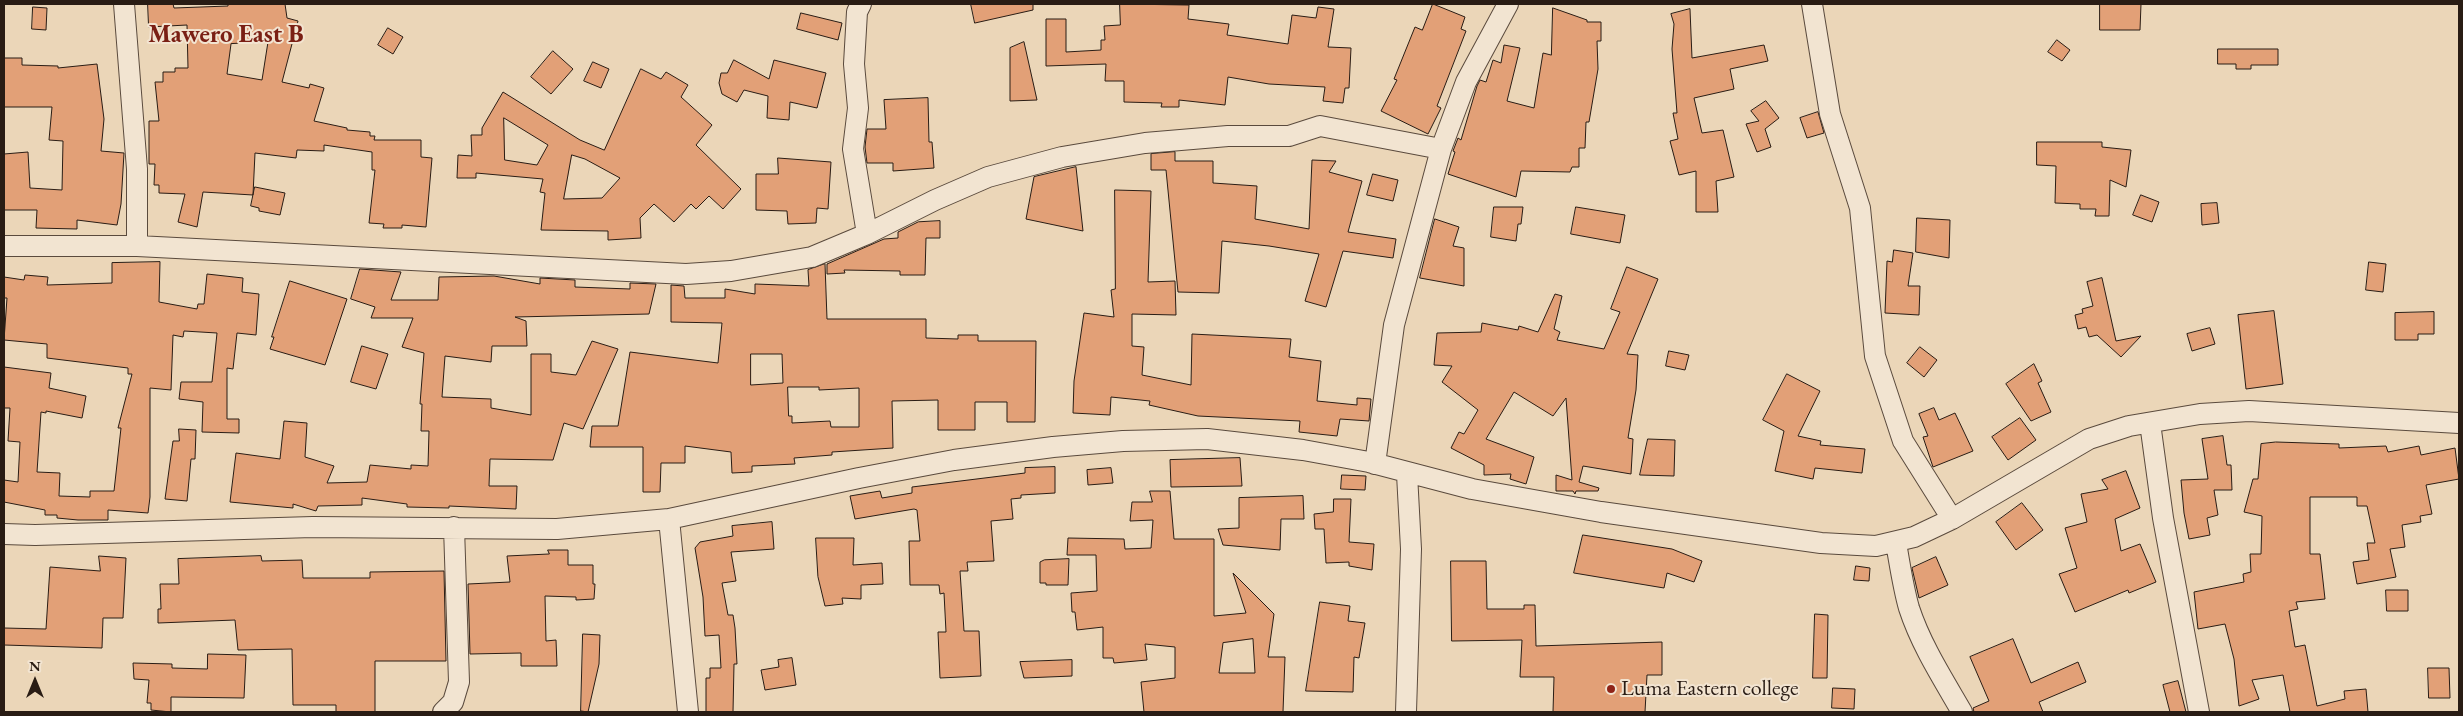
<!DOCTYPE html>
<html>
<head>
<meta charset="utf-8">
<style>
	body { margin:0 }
	#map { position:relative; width:2463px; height:716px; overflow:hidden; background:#ebd6b8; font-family:"EB Garamond",serif }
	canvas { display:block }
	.frame { position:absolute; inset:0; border:5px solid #291c14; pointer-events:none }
	.north { position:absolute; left:10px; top:656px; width:50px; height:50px; -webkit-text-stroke:4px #f2e4d1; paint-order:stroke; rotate:0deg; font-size:14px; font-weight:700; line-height:20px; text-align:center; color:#291c14 }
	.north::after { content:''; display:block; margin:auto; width:18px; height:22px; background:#291c14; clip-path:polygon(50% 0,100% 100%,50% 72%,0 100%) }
</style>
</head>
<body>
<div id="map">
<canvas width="2463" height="716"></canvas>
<div class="frame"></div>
<div class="north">N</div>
</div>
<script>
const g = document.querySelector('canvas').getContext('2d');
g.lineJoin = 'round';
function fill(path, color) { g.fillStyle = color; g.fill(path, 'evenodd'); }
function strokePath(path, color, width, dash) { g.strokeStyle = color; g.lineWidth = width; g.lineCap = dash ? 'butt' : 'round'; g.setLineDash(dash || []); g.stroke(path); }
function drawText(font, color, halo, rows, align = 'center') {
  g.font = font + ' "EB Garamond",serif'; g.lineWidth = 4; g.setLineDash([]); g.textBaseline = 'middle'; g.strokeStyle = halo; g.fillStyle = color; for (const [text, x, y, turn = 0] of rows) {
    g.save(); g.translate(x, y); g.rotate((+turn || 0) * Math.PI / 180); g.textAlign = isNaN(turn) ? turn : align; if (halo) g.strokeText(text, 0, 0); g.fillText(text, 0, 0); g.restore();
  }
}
const building = new Path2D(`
	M148 4H173L174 8 228 6V4H285L287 18 298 21 282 82 309 88 310 84 324 88 314 121 347 128V130L370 132V136H375L374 140H421V157L432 158 426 227 402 225V228H383L384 224 369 223 375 170H372V152L324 145V151L297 150 296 158 255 153 253 195 203 192 197 227 178 222 185 194 159 193V185H154L155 164H149V121H159L155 82H163V72H175V68H188L187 25 149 27ZM268 42 262 80 227 74 231 44Z
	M971 4H1033V10L975 23Z
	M1120 4 1189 5 1188 19 1229 24 1227 35 1288 44 1292 15 1316 18 1318 7 1334 9 1328 47 1351 48 1349 88H1345L1343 103 1323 101 1325 87 1269 84 1228 77 1225 105 1179 100V107H1161L1162 103 1124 102V81H1105L1106 64 1046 66V19H1066V52L1101 50V40H1105L1104 26 1120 25Z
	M1433 4 1465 17 1461 29 1466 31 1437 106 1441 108 1428 134 1381 111 1397 80 1394 79 1415 27 1422 30Z
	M2100 4H2141L2140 30H2100Z
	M33 7 47 8 46 30 32 29Z
	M1553 8 1587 20V22H1601V41H1597L1598 69 1589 122H1586L1585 148H1579V167H1572L1570 172 1521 171 1516 197 1448 174 1455 152 1453 151 1458 138 1461 140 1477 86 1480 80 1486 82 1493 60 1501 63 1504 45 1520 48 1507 101 1534 108 1543 53 1551 55Z
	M1690 9 1692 58 1764 45 1768 61 1730 69 1734 89 1694 98 1702 133 1723 130 1734 177 1716 181 1718 212H1696V171L1679 175 1670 141 1678 139 1673 113H1677L1672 49 1674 24 1671 14Z
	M801 13 842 23 838 40 797 29Z
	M388 28 403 37 393 54 378 45Z
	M2057 40 2070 50 2062 61 2048 52Z
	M1024 42 1037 100 1010 101V48Z
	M2218 49H2278V65H2251V69H2236V64H2218Z
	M553 51 573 69 551 94 531 77Z
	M4 58H22V65L58 66V68L97 64 104 119 101 151 124 153 121 204 117 225 77 220V229L36 228 37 210H4V154L28 152 30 188 62 190 63 141 49 140 52 107H4Z
	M734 60 769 79 774 60 826 73 817 108 790 102 789 120 767 118 768 96 744 90 737 102 722 94 719 83 721 73H727Z
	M593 62 609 69 601 88 584 81Z
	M641 69 661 79 666 72 688 85 681 97 712 125 696 145 741 189 723 209 709 196 696 209 691 204 674 222 654 204 640 218 641 238 608 240V231L541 230 545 193 540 192 543 179 476 173V178H457L458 155 472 156 471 135H482V128L503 92 580 140 604 150ZM504 118 548 145 537 165 505 160ZM572 155 585 159 620 178 602 198 564 199Z
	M928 98 929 142H932L934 168 893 171V163H867L865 147 867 129H886L884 100Z
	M1766 101 1779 118 1765 129 1771 147 1757 152 1746 124 1759 121 1751 111Z
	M1818 112 1824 133 1807 138 1800 118Z
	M2037 142H2102V147L2131 150 2126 187 2110 180 2109 216H2095L2096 209H2080V204L2055 203 2056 166 2037 165Z
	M1175 152V161H1213V183L1257 186 1255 219 1309 229 1312 160 1336 161 1329 172 1362 181 1348 232 1396 239 1393 258 1343 251 1326 307 1305 301 1319 254 1269 246 1222 241 1219 293 1178 292 1166 170H1151V154Z
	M778 158 831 162 828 209 817 208 816 223 788 224 787 211 756 210V174H778Z
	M1076 167 1083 231 1026 219 1034 177Z
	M1373 174 1398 180 1393 201 1367 195Z
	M255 187 285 193 280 215 259 211V208L251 206Z
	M1115 190 1151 191 1148 282 1175 281 1176 315 1132 314V346L1144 347 1142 375 1191 385 1192 334 1291 339 1289 357 1321 361 1317 401 1357 405V398L1371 399 1369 421 1340 419 1337 436 1299 432 1300 421 1198 416 1149 405 1150 401 1111 397 1110 415 1073 413 1074 381 1084 313 1114 317 1111 290 1115 289Z
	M2141 195 2159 202 2152 222 2133 215Z
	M2217 203 2219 223 2202 225 2201 204Z
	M1494 207H1523L1521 224H1518L1516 241 1491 237Z
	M1576 207 1625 215 1620 243 1571 234Z
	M1917 218 1950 220 1949 258 1916 252Z
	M1435 219 1459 227 1453 246 1464 248V286L1420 278Z
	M940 221V238H926L925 275H900V271L844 270 845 273 827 274V264L884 239 898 238V232L918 222Z
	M1894 250 1913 253 1908 286H1920L1919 315 1885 313 1887 261 1892 262Z
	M160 262 159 302 197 309 198 304H204L207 274 243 278 242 292 259 294 256 335 237 333 233 369 227 368V419H239V433L202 432 203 402 179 399 181 382H212L217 333 184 331 183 337 173 335 171 390 150 388V497L148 513 108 510V520H78L57 518V515H45V510L4 502V480L18 482 20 442 8 441 10 408H4V367L51 373 49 388 86 396 82 418 46 411V413L41 412 37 472 60 473 59 496 90 497V491H114L121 428H118L132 374H128V368L47 358V344L4 340 7 298H4V277L24 280 25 275 48 277 47 285 112 283V263Z
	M2369 262 2386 264 2383 292 2366 290Z
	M825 264 827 319H926V338L958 339V335H978V341H1036L1035 422H1007V402H975V430H938V400L892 401 893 448 832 452V455L794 458 795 464 752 466V472L732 473 731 452 685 446V463H661L660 492H643V447H590L592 426H618L630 352 718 363 722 323 671 322V285L684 286 685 298H725V289L755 294V284L809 286 808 270ZM751 354H782L783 383 751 385ZM788 387H819V390L859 388V427H831L830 421 792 423V416H789Z
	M1627 267 1658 279 1627 354 1638 355 1636 390 1628 438 1633 439 1631 474 1583 466 1579 482 1599 488 1598 491H1576L1575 494 1573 491H1556V475L1572 480 1566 398 1553 416 1514 392 1486 439 1534 457 1526 484 1510 479 1511 474 1484 475V465L1451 448 1459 432 1464 434 1478 410 1442 382 1452 366 1434 365 1437 333 1481 332 1482 323 1518 330 1519 326 1538 332 1555 294 1562 296 1554 329 1560 332 1557 340 1604 349 1620 312 1611 309Z
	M360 269 401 272 391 300H438L439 277 494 276 540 284V278L575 280V287L630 289V283L656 284 649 314 515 317 526 321 527 346H492L491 362 445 356 442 397 491 399V408L531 415V354H551V372L576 375 592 341 618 349 583 429 564 423 553 460 490 459 489 486H517L516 509 449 506V508L407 507V504L362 498V505L318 506 316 511 293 504V508L230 502 236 453 280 459 284 421 307 423 305 457 334 466 327 483 367 482 370 465 411 469V465L428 466 429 431H421L422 404H420L424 353 402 347 413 318H371L375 307 351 299Z
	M2102 278 2116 341 2141 336 2121 357 2097 335 2089 337 2086 327 2078 329 2075 315 2083 313 2082 309 2093 306 2087 282Z
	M290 281 347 299 325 365 270 349 274 337H272Z
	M2274 311 2283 384 2246 389 2238 315Z
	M2434 312V334H2418V340H2395V313Z
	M2210 328 2215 344 2192 351 2187 334Z
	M362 346 388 354 376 389 351 382Z
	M1920 347 1937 360 1924 377 1907 363Z
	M1669 351 1689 355 1685 370 1666 366Z
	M2034 364 2042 381 2038 383 2051 412 2031 421 2006 384Z
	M1787 374 1820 391 1798 436 1821 441 1820 445 1865 449 1862 473 1815 468 1813 479 1775 471 1784 431 1763 420Z
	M1934 408 1939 420 1955 413 1973 451 1933 467 1923 437 1928 436 1919 414Z
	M2020 418 2036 440 2008 460 1992 437Z
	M179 429 196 430 195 459H191L187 501 165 499 173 441H179Z
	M2223 436 2227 465H2231L2232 490H2214L2218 515 2207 518 2210 535 2189 539 2184 513 2181 480 2208 479 2202 439Z
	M1648 439 1675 440 1674 476 1640 475Z
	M2276 442 2339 444V448L2386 446 2388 452 2419 446 2421 455 2455 448 2459 479 2426 485 2432 514 2420 516 2421 522 2402 525 2405 547 2390 549 2396 577 2357 584 2353 562 2369 560 2367 543H2375L2367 506H2357V497H2310V554H2320L2325 599 2296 602 2298 609 2289 611 2295 647 2305 645 2317 706 2345 699 2344 691 2366 689 2368 712H2290L2283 675 2252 680 2259 699 2239 706 2234 659 2225 624 2198 629 2194 592 2244 582 2243 574 2251 572 2250 554H2261L2262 516 2244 512 2253 479H2258L2261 444Z
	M1240 458 1242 486 1171 487 1170 460Z
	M1055 467V493L1021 495V498L1011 499 1013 519 991 521 994 561 967 562 968 571H960L964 631H979L981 676 940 678 938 632H946L944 593 940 594 939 585H910L909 541H920L917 510 914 509 855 519 850 496 880 491 882 498 912 493V487L1025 473V468Z
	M1111 468 1113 483 1088 485 1087 470Z
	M2126 471 2140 508 2115 519 2121 551 2140 544 2156 582 2129 593 2128 590 2075 612 2059 574 2077 568 2065 528 2087 522 2081 494 2108 489 2102 480Z
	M1342 475 1366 476 1365 490 1341 489Z
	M1150 491H1170L1174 539H1214V616L1246 613 1233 573 1274 614 1268 657H1285L1283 712H1144L1141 682 1175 678V647L1145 644 1147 660 1114 663 1113 658H1103V627L1077 630 1075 612H1072L1071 593 1097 591 1096 555H1067L1068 538 1124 539 1125 549 1151 548 1153 520 1130 521 1132 502H1152ZM1253 639 1255 673H1219L1223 643Z
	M1303 496 1304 519H1281L1280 550 1223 545 1218 529 1239 528V498Z
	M1334 499H1351L1349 542 1374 544 1372 570 1349 566V562L1326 563 1324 529H1315L1314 514 1333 512Z
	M2022 503 2043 530 2016 550 1996 522Z
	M772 522 774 549 731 552 736 581 722 583 728 615H733L735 628 737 664H734L733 712H706V678H710V668H721L719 635 705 636 703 597 695 548 700 542 733 536 732 526Z
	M1583 535 1672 549 1702 561 1694 582 1667 573 1664 588 1574 573Z
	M816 538H854L853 565 882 563 883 584 861 585V599L842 598 843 604 825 606 818 577Z
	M548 550H568V565H593V584H595L594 599 576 600V597L545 596 546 641 556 640 557 666H521V653L470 654 468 584 510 582 507 556 549 554Z
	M99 556 126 558 123 618H103L102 648 4 645V628L46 629 50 567 100 571Z
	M261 556 262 561 302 560 303 578H370V572L444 571 446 661H375V712H336V705H293L292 649 238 650 235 620 158 623V609H161L160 584H179L178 559Z
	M1936 557 1948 585 1919 598 1912 568Z
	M1069 559 1068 585H1046V583H1040V562L1044 560Z
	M1451 561H1486L1487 609H1524V605H1535L1536 646 1662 642V675H1647L1645 712H1553L1554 677H1520L1522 640 1452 641Z
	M1856 566 1870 568 1869 581 1854 580Z
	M2386 590H2408V611H2387Z
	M1320 602 1350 606 1348 621 1365 623 1359 658 1354 657 1353 692 1306 691Z
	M1815 614 1828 615 1827 678H1813Z
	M583 634 600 635 599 664 588 712 581 711Z
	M2013 639 2031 683 2078 662 2086 682 2039 702 2043 712H1974L1973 708 1989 701 1970 657Z
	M208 654 246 655 244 698 171 697V712L151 710V703H147L149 680 134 679 133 663 172 664V668L207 669Z
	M792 658 796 685 765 690 761 670 779 667 778 660Z
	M1072 660V676L1024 678 1020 662Z
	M2428 668H2449L2450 698H2429Z
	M2178 681 2186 712H2170L2163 685Z
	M1833 688 1855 689 1854 709 1832 708Z`);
fill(building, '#e2a077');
strokePath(building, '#291c14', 1);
const minor = new Path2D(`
	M124 4 137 169V246
	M861 4 857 12 854 64 858 108 853 149 867 234
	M1812 4 1830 114 1860 208 1875 356 1903 441 1952 519
	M4 246H137L686 274 731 271 812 257 867 234 935 200 988 177 1062 157 1145 143 1228 136H1289L1320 126 1441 149
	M2150 423 2163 518 2199 712
	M1375 464 1394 325 1441 149 1466 82 1508 4
	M669 519 688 712
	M4 534 35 535 313 527 557 529 669 519 859 478 954 460 1053 447 1123 441 1207 439 1303 450 1369 462 1472 489 1601 512 1821 543 1876 546 1914 537 1952 519 2089 439 2129 426 2200 414 2249 411 2459 423
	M1896 543C1900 565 1903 587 1909 608 1921 645 1943 679 1962 712
	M443 712 453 702 459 682 454 527
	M1406 712 1411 549 1407 474`);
strokePath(minor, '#5a4a3d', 22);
strokePath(minor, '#f2e4d1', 20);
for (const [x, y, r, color] of [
	[1611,689,5,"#8f2418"]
]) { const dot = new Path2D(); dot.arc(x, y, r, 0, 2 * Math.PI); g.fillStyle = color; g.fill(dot); strokePath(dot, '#f2e4d1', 2); }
drawText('22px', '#291c14', '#f2e4d1', [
	["Luma Eastern college",1621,689]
], 'left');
drawText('bold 25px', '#7a1f14', '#f2e4d1', [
	["Mawero East B",226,35]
]);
</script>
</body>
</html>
